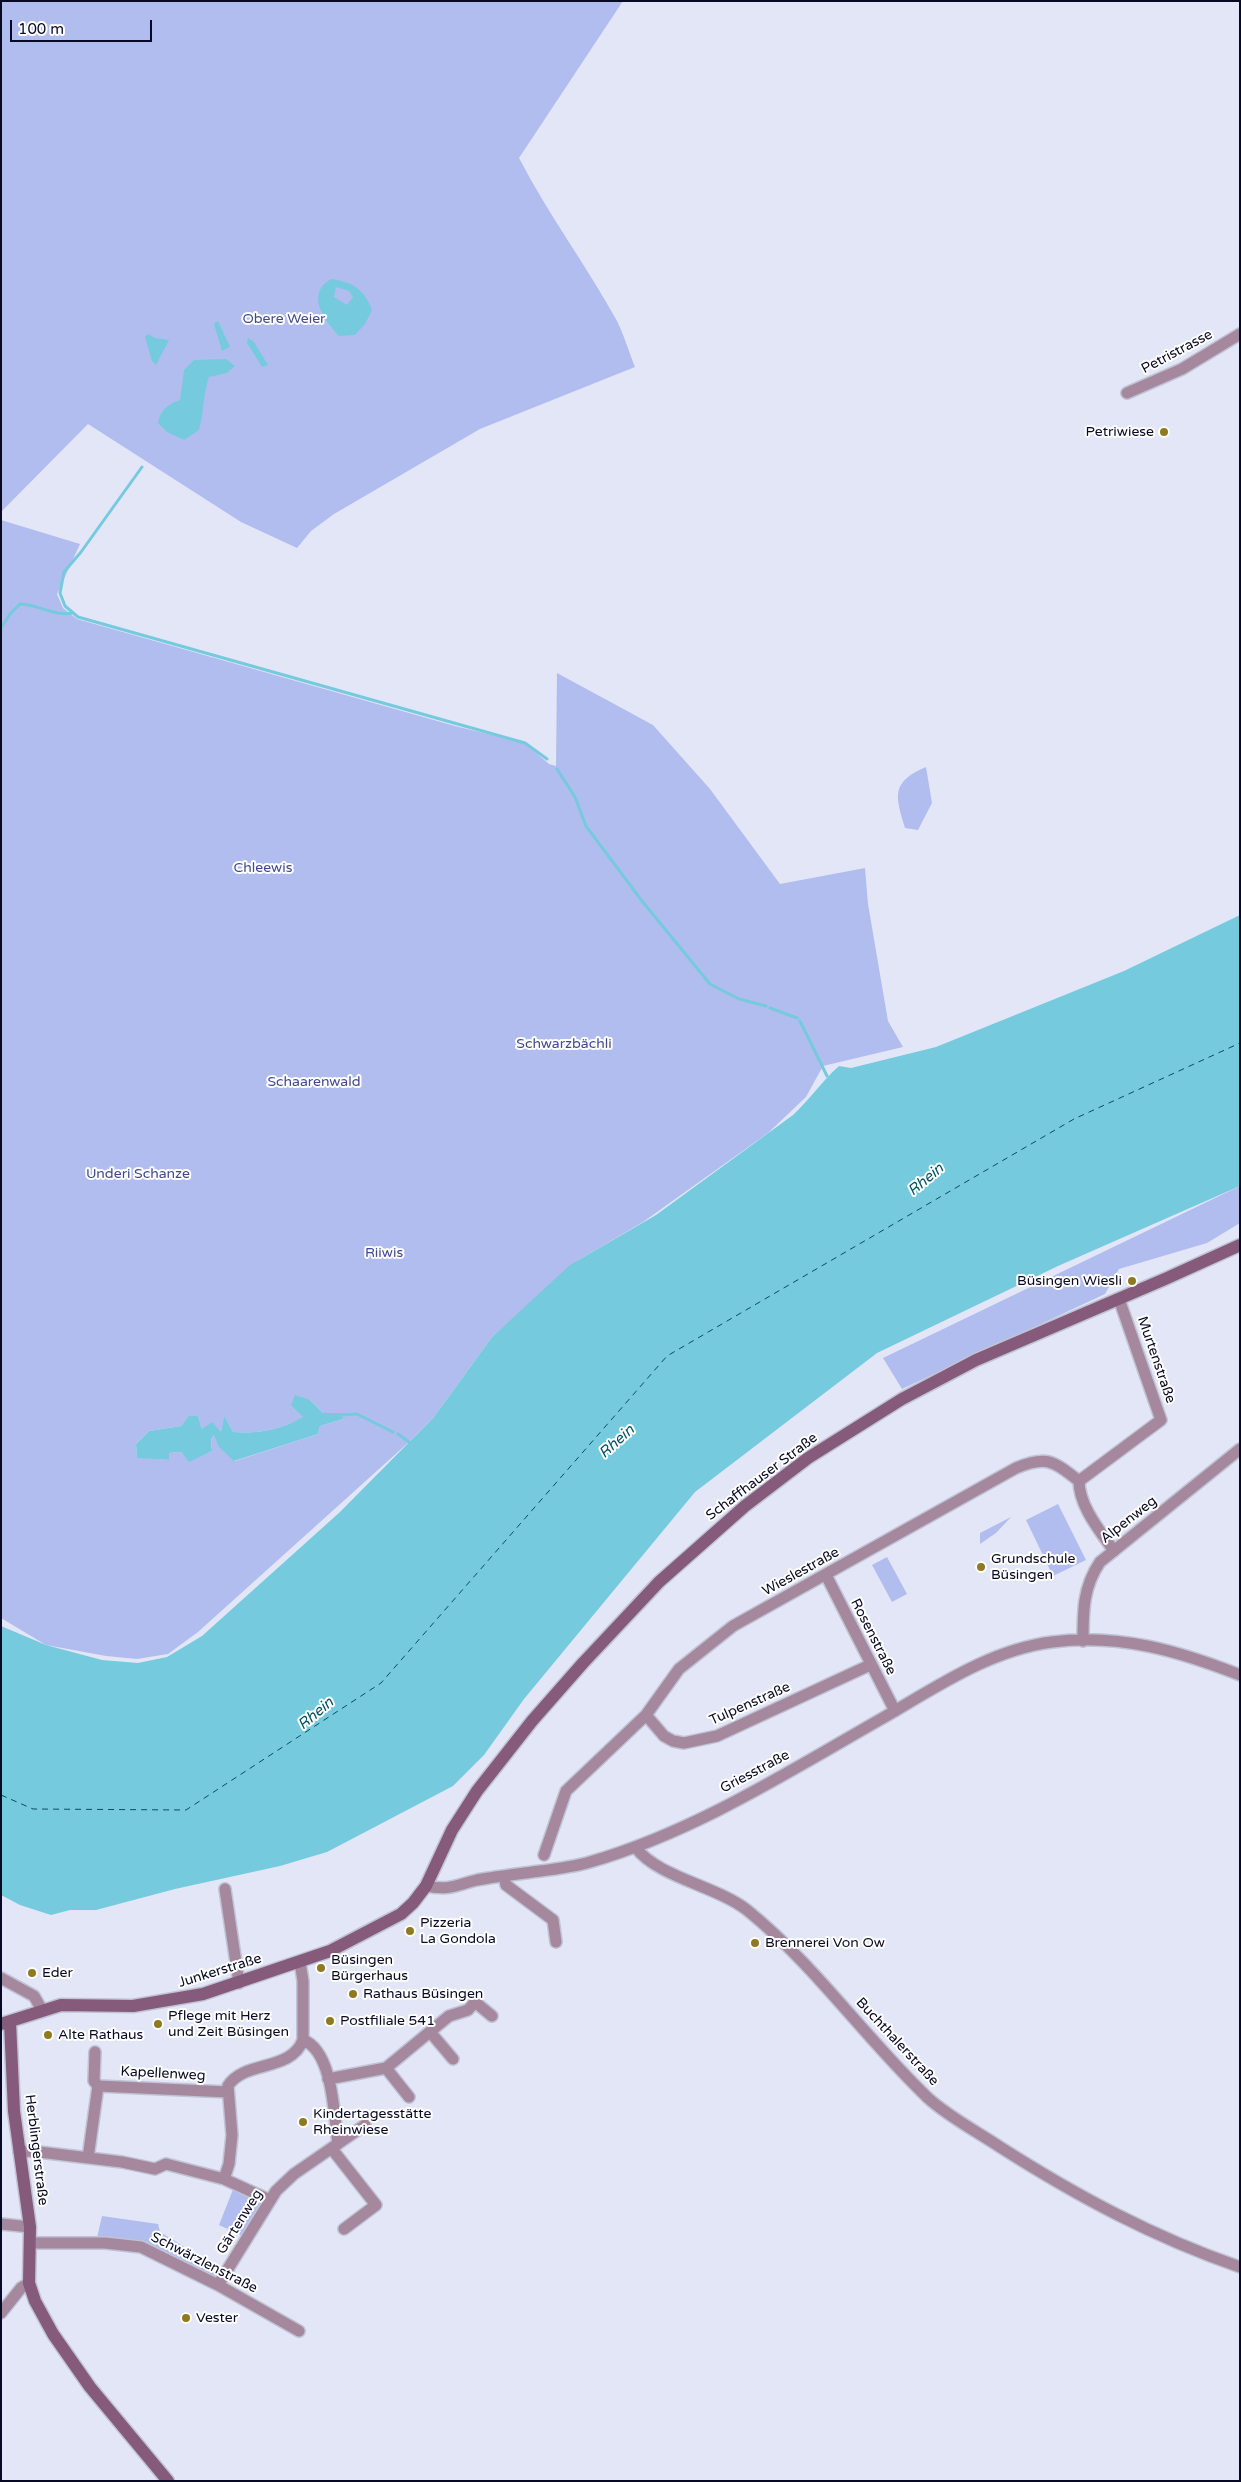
<!DOCTYPE html>
<html>
<head>
<meta charset="utf-8">
<style>
	body { margin:0 }
	#map { position:relative; width:1241px; height:2482px; overflow:hidden; background:#e2e6f6; font-family:"Varela Round",sans-serif }
	canvas { display:block }
	.frame { position:absolute; inset:0; border:2px solid #080924; pointer-events:none }
	.scale { position:absolute; left:10px; top:20px; width:142px; height:22px; box-sizing:border-box; border:2px solid #080924; border-top:0; padding-left:6px; font-size:15px; line-height:18px; white-space:nowrap; color:#080924; -webkit-text-stroke:4px #fff; paint-order:stroke }
</style>
</head>
<body>
<div id="map">
<canvas width="1241" height="2482"></canvas>
<div class="frame"></div>
<div class="scale">100 m</div>
</div>
<script>
const g = document.querySelector('canvas').getContext('2d');
g.lineJoin = 'round';
function fill(path, color) { g.fillStyle = color; g.fill(path, 'evenodd'); }
function strokePath(path, color, width, dash) { g.strokeStyle = color; g.lineWidth = width; g.lineCap = dash ? 'butt' : 'round'; g.setLineDash(dash || []); g.stroke(path); }
function drawText(font, color, halo, rows, align = 'center') {
  g.font = font + ' "Varela Round",sans-serif'; g.lineWidth = 4; g.setLineDash([]); g.textBaseline = 'middle'; g.strokeStyle = halo; g.fillStyle = color; for (const [text, x, y, turn = 0] of rows) {
    g.save(); g.translate(x, y); g.rotate((+turn || 0) * Math.PI / 180); g.textAlign = isNaN(turn) ? turn : align; if (halo) g.strokeText(text, 0, 0); g.fillText(text, 0, 0); g.restore();
  }
}
fill(new Path2D(`
	M1 1H623L519 158C548 214 586 265 617 321 624 335 629 352 635 367L480 429 334 514 311 531 297 548 241 522 88 424 1 512Z
	M1 520 80 544 57 594 63 608 77 619 455 726 525 743 549 764 556 766 557 673 653 725 710 789 780 884 865 868 868 904 888 1021 903 1047 823 1066 806 1097 768 1133 643 1222 577 1261 492 1337 434 1417 409 1442 198 1632 168 1654 137 1659 106 1656 46 1645 1 1618ZM310 1400 323 1413H341L343 1419 320 1426 318 1434 235 1461 214 1435 211 1439 212 1451 189 1461 181 1452 169 1453 168 1460 137 1457 136 1444 149 1431 181 1426 190 1416H198L202 1429 221 1432 224 1417 233 1432C261 1434 279 1430 304 1417Z
	M926 767 932 803 918 830 905 828C895 795 891 782 926 767Z
	M1240 1186V1223L1207 1243 1119 1269 1105 1294 902 1389 883 1358Z
	M1058 1504 1086 1560 1053 1576 1026 1520Z
	M1011 1517 996 1533 980 1544V1533Z
	M887 1557 907 1594 892 1602 872 1565Z
	M234 2187 260 2199 263 2204 245 2237 219 2225Z
	M102 2216 158 2224 160 2232 226 2272 218 2285 157 2254 96 2242Z`), '#b2bdef');
fill(new Path2D(`
	M331 279C353 282 364 289 372 310L365 324 355 335 339 336C324 320 305 294 331 279ZM336 287 349 291 353 297 347 305 334 297Z
	M218 321 230 347 222 351 214 324Z
	M148 334 155 338 169 340 156 365 152 361 145 337Z
	M248 338 254 342 268 365 262 367 247 343Z
	M226 359 235 366 227 373 209 377C203 395 204 411 199 430L184 440 167 432 158 423C161 409 167 405 180 400L184 370 194 360Z
	M1240 915V1186L1058 1266 877 1353 695 1492 524 1699 484 1755 453 1786 327 1852 280 1866 175 1889 96 1910H70L51 1915 20 1905 1 1895V1626L46 1645 102 1660 138 1663 167 1657 202 1636 340 1512 434 1417 492 1337 570 1265 656 1215 793 1115C810 1099 822 1081 839 1066L851 1068 936 1047 1124 971Z
	M295 1395 310 1400 323 1413H342L343 1419 320 1426 318 1434 234 1461 219 1447 214 1435 211 1439 212 1451 189 1462 181 1452 169 1453V1460L137 1458 136 1444 149 1431 181 1426 189 1416H198L202 1429 212 1422 221 1432 224 1416 233 1432C259 1434 280 1430 303 1417L291 1405Z`), '#76cade');
strokePath(new Path2D(`
	M142 467 81 552 64 572 60 593 65 606 78 617 525 743 547 759
	M1 628 10 614 20 604C37 604 56 617 72 613
	M557 769 575 797 586 826 642 901 710 984 739 999 766 1006
	M770 1008 797 1018
	M800 1021 827 1076
	M342 1415 357 1414 393 1432
	M398 1434 409 1442`), '#76cade', 3);
strokePath(new Path2D(`
	M1 1795 33 1809 186 1810 381 1683 667 1356 1074 1119 1240 1043`), '#02515f', 1, [6, 5]);
const street = new Path2D(`
	M1127 393 1182 369 1240 334
	M1079 1481 1161 1420 1119 1299
	M826 1575 895 1711
	M1083 1641C1083 1611 1083 1587 1100 1562L1240 1449
	M646 1715 664 1736 673 1741 684 1743 717 1736 870 1665
	M636 1848C658 1877 716 1886 747 1910 815 1965 865 2038 928 2098 949 2117 976 2131 1000 2147 1077 2196 1153 2237 1240 2267
	M544 1855 566 1791 646 1715 679 1669 733 1626 1016 1468C1047 1455 1053 1461 1079 1481 1079 1506 1100 1531 1114 1551
	M504 1876 506 1885 553 1920 556 1942
	M426 1886C449 1891 456 1885 477 1880 493 1877 509 1875 525 1873 547 1870 570 1868 590 1862 694 1832 788 1772 881 1719 935 1688 989 1650 1052 1642 1118 1633 1179 1651 1240 1675
	M225 1889 239 1983
	M300 1962 303 1981V2040C333 2051 334 2115 338 2144
	M1 1978 34 1996 42 2010
	M431 2033 453 2059
	M95 2052 94 2081 98 2086
	M386 2068 409 2097
	M328 2079 386 2068 449 2016 468 2010 475 2002 492 2016
	M332 2149 376 2205 344 2229
	M19 2152 31 2151 122 2162 155 2169 166 2164 224 2179 270 2200
	M88 2158 98 2086 228 2092
	M224 2179 229 2164 232 2135 228 2086C244 2060 291 2072 303 2040
	M1 2224 30 2227
	M30 2243H105L141 2247 218 2285 299 2331
	M218 2285 276 2191 294 2174 365 2125
	M1 2313 21 2288 29 2283`);
const secondary = new Path2D(`
	M10 2022 14 2111 30 2227 29 2283 35 2301 53 2334 90 2387 168 2481
	M1 2024 61 2005 133 2006 203 1994 330 1951 401 1914 413 1903 426 1886 452 1830 477 1791 532 1721 583 1663 659 1582 745 1506 808 1458 902 1399 976 1360 1165 1279 1240 1245`);
strokePath(street, '#bfc3d4', 14);
strokePath(secondary, '#bfc3d4', 15);
strokePath(street, '#a6889e', 11);
strokePath(secondary, '#855a7b', 12);
for (const [x, y, r, color] of [
	[1164,432,5,"#8f7a20"],
	[1132,1281,5,"#8f7a20"],
	[981,1567,5,"#8f7a20"],
	[410,1931,5,"#8f7a20"],
	[755,1943,5,"#8f7a20"],
	[321,1968,5,"#8f7a20"],
	[32,1973,5,"#8f7a20"],
	[353,1994,5,"#8f7a20"],
	[330,2021,5,"#8f7a20"],
	[158,2024,5,"#8f7a20"],
	[48,2035,5,"#8f7a20"],
	[303,2122,5,"#8f7a20"],
	[186,2318,5,"#8f7a20"]
]) { const dot = new Path2D(); dot.arc(x, y, r, 0, 2 * Math.PI); g.fillStyle = color; g.fill(dot); strokePath(dot, '#fff', 2); }
drawText('14px', '#404990', '#fff', [
	["Obere Weier",284,319],
	["Chleewis",263,868],
	["Schwarzbächli",564,1044],
	["Schaarenwald",314,1082],
	["Underi Schanze",138,1174],
	["Riiwis",384,1253]
]);
drawText('14px', '#080924', '#fff', [
	["Petristrasse",1177,352,-28],
	["Murtenstraße",1156,1360,71],
	["Schaffhauser Straße",762,1477,-37],
	["Alpenweg",1129,1520,-38],
	["Wieslestraße",801,1572,-29],
	["Rosenstraße",873,1637,63],
	["Tulpenstraße",750,1704,-24],
	["Griesstraße",755,1772,-28],
	["Junkerstraße",220,1971,-17],
	["Buchthalerstraße",897,2042,47],
	["Kapellenweg",163,2074,3],
	["Herblingerstraße",36,2150,83],
	["Gärtenweg",240,2222,-58],
	["Schwärzlenstraße",204,2263,27]
]);
drawText('14px', '#080924', '#fff', [
	["Petriwiese",1154,432,"right"],
	["Büsingen Wiesli",1122,1281,"right"],
	["Grundschule",991,1559],
	["Büsingen",991,1575],
	["Pizzeria",420,1923],
	["La Gondola",420,1939],
	["Brennerei Von Ow",765,1943],
	["Büsingen",331,1960],
	["Bürgerhaus",331,1976],
	["Eder",42,1973],
	["Rathaus Büsingen",363,1994],
	["Pflege mit Herz",168,2016],
	["und Zeit Büsingen",168,2032],
	["Postfiliale 541",340,2021],
	["Alte Rathaus",58,2035],
	["Kindertagesstätte",313,2114],
	["Rheinwiese",313,2130],
	["Vester",196,2318]
], 'left');
drawText('italic 15px', '#02515f', '#fff', [
	["Rhein",926,1180,-40],
	["Rhein",617,1442,-42],
	["Rhein",316,1714,-40]
]);
</script>
</body>
</html>
